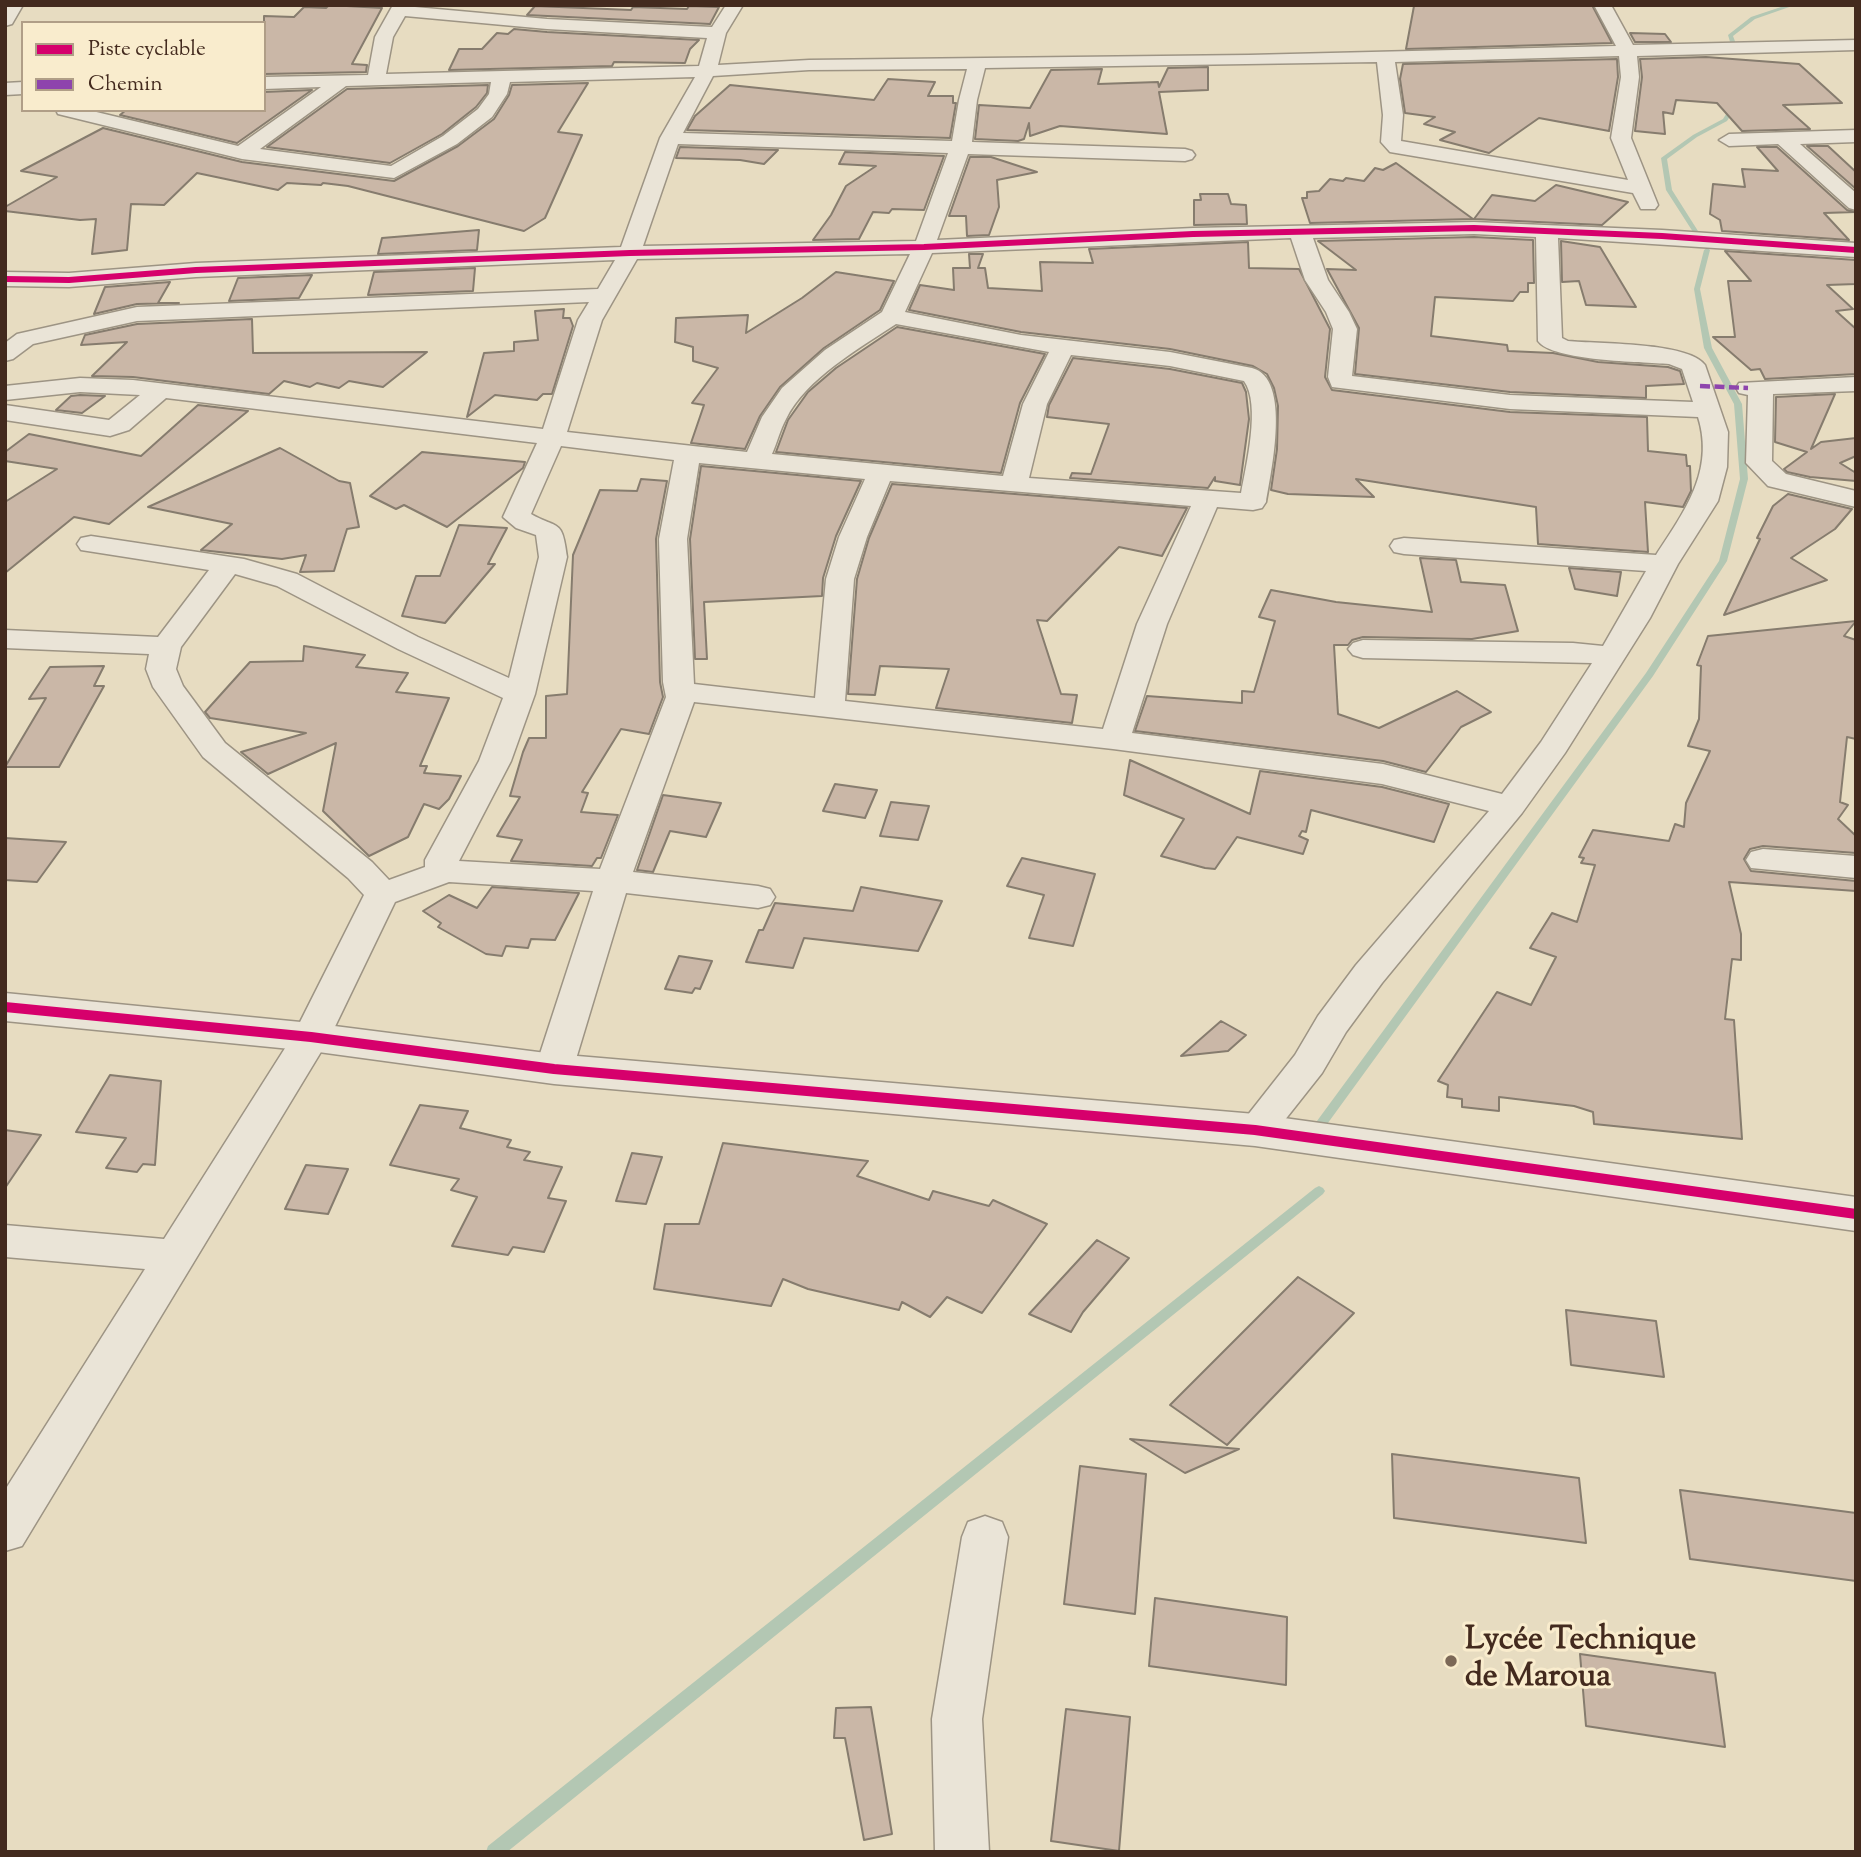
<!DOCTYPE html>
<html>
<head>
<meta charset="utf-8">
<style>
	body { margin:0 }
	#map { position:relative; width:1861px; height:1857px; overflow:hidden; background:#e7dcc1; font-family:"Sorts Mill Goudy",serif }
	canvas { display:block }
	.frame { position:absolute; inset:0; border:7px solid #432a1e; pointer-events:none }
	.legend { position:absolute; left:21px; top:21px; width:245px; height:91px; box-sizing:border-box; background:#f9eccd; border:2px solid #b09e87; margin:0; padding:9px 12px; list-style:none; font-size:21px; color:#432a1e }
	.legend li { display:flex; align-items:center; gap:14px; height:35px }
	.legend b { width:35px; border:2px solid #b09e87 }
</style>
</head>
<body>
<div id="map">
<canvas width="1861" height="1857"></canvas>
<div class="frame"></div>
<ul class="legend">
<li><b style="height:9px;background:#d6006c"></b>Piste cyclable</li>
<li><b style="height:9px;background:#8e44ad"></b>Chemin</li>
</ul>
</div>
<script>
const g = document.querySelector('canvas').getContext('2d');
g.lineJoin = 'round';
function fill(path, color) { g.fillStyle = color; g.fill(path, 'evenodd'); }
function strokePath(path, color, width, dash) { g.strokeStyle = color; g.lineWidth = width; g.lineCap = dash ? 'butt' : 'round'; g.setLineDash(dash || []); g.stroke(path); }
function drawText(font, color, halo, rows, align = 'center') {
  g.font = font + ' "Sorts Mill Goudy",serif'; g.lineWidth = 6; g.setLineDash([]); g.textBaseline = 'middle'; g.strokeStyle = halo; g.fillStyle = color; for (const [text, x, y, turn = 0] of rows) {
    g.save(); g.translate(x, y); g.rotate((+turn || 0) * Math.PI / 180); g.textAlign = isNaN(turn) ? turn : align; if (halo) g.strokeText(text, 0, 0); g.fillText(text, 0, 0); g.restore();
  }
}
fill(new Path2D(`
	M1787 5H1795L1755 19 1733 36 1736 44 1731 45 1728 35 1751 17Z
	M1733 103 1738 104 1727 121 1697 137 1667 159 1672 190 1698 231 1693 232 1666 190 1661 158 1693 135 1723 119Z
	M1707 248 1710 250 1700 289 1712 348 1742 404 1748 479 1727 561 1653 676 1325 1127H1317L1315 1124 1317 1121 1646 673 1719 561 1740 479 1734 404 1704 348 1694 289 1704 250Z
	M1319 1186 1323 1188 1325 1191 1323 1194 507 1852H486L488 1846 1315 1188Z`), '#b3c7b3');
const building = new Path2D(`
	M329 5 382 8 352 64 367 65 366 72 264 74V16L294 17 304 7 326 8Z
	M1526 5H1592L1612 43 1406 49 1414 6Z
	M535 6 631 10 633 7 687 9 689 6 719 7 710 24 527 15Z
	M514 29 547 32 699 40 690 49 685 63 614 62 612 66 449 70 459 49H482L497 33 508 34Z
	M1630 33 1665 34 1671 42H1635Z
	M1706 57 1799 64 1842 103 1783 105 1810 129 1742 131 1717 103 1676 100 1673 114 1663 112 1665 134 1635 131 1642 77 1640 59Z
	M1617 59 1618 77 1609 131 1539 118 1489 153 1440 140 1455 132 1424 124 1435 117 1405 113 1400 79 1403 64Z
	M1208 67V90L1159 92 1167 134 1060 126 1030 136 1029 123 1024 139 1018 141 975 139 979 105 1030 108 1051 70 1102 69 1098 84 1158 82 1159 87 1168 68Z
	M888 79 935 82 928 96H953V103H956L950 138 687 130 695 116 730 85 874 100Z
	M588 83 558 132 582 135 545 218 524 231 348 186 323 183 321 185 287 183 278 190 197 173 164 205 131 204 127 250 92 254 96 219 80 220 5 211V207L57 177 21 171 103 128 242 162 394 181 458 146 494 119 509 95 512 85Z
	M488 85 487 93 476 107 442 134 390 163 267 147 347 89Z
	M312 90 237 143 120 115 126 110H264V92Z
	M1807 146H1828L1856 172V189Z
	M680 147 778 150 764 164 740 160 676 158Z
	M1757 147H1777L1847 210 1856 212 1824 213 1849 240 1722 231 1720 220 1710 214 1713 184 1745 187 1742 169 1778 171Z
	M845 152 944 156 924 210 892 209 889 213 873 212 859 239 813 240 831 215 846 186 876 166 839 164Z
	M970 157H991L1037 172 997 180 999 207 989 235 967 236 966 216H949Z
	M1396 163 1473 219 1310 223 1302 198H1307V192L1319 191 1330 179 1343 181 1346 178 1364 181 1375 168 1383 170Z
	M1556 185 1628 202 1602 225 1474 219 1492 195 1535 201Z
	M1200 194H1228L1231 204 1246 205 1247 224 1194 225V200H1201Z
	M479 230 477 250 378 254 382 238Z
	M1474 237 1533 240 1534 283H1528V292H1520L1513 301 1435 297 1431 336 1507 345 1508 351 1553 353 1598 362 1668 367 1680 371 1684 384 1646 386V398L1510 392 1355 374 1359 328 1327 269 1356 270 1318 241Z
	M1561 241 1600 247 1636 307 1586 305 1579 281 1562 282Z
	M1248 242 1249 268 1299 269 1330 329 1325 377 1332 390 1510 412 1647 417 1648 451 1686 455 1687 466H1690L1691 491 1683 507 1645 502 1648 552 1538 544 1536 507 1356 479 1374 497 1288 494 1271 490 1277 449 1278 406 1274 388 1267 374 1253 366 1170 349 1021 332 909 310 920 285 954 290 953 268H970L969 254H983L978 268H985L988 288 1042 291 1040 262 1093 263 1089 249Z
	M1725 251 1856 260V284L1827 285 1853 309 1836 311 1856 329V374L1765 379 1760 369 1751 370 1713 337H1735L1728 281H1751Z
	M475 268 473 291 368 295 374 272Z
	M836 272 894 281 880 310 824 348 780 387 760 416 745 449 691 443 704 405 692 403 718 368 693 361V347L675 342 676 318 748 315 746 333 802 298Z
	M312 275 299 298 229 301 238 278Z
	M170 282 158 303H179L137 304 94 314 105 287Z
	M564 309 563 318H570L573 326 552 394H543L537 400 495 395 467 417 484 353 514 351V342L538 340 535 311Z
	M252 319 253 353 427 352 383 387 349 381 339 388 317 383 310 387 284 381 269 394 133 377 92 376 127 342 81 345 85 335 137 324Z
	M897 327 1045 354 1020 403 1001 473 776 452 788 420 808 392 836 368Z
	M1073 358 1170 369 1242 383 1246 392 1249 419 1240 485 1215 481V477L1208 488 1070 478 1072 473 1091 474 1109 424 1047 417 1049 405Z
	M1835 394 1811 449 1821 442 1856 438V456L1840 463 1856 473V481L1810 477 1787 472 1784 469 1807 452 1775 442 1776 397Z
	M80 395 105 396 82 413 56 410 71 396Z
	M198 405 248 411 109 524 74 517 5 573V502L57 469 5 461V452L29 434 141 456Z
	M280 448 339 481 350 483 359 527 347 529 334 571 300 572 306 555 282 559 201 550 232 524 148 507Z
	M422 452 525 462 523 468 447 527 404 505 396 509 370 496Z
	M701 466 861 481 836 536 823 578 822 596 704 602 707 659H695L690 539Z
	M641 479 667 481 656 539 660 682 663 697 649 734 621 729 582 792 588 793 581 812 618 815 601 858H597L592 866 511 861 522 840 497 836 520 797 510 796 523 752 529 738H546V696L567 694 573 555 600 490 637 491Z
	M892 484 1187 508 1162 556 1119 547 1047 621 1037 620 1061 694 1077 695 1072 723 936 708 949 669 880 666 875 695 848 694 857 579 869 538Z
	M1788 494 1852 509 1835 529 1791 558 1827 580 1724 615 1760 539 1757 538 1773 506Z
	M459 525 507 528 488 564H495L445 623 402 616 416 576H440Z
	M1420 558 1456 560 1461 582 1505 585 1518 631 1472 639 1363 637 1352 640 1348 645H1334L1338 714 1379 728 1457 691 1491 712 1461 727 1426 772 1383 761 1135 731 1147 696 1242 703V691L1254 692 1275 621 1259 617 1271 590 1336 602 1432 612Z
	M1569 568 1621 572 1617 596 1575 589Z
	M1856 621 1844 636 1856 640V739L1847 737 1840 802 1848 805 1838 819 1856 836V853L1763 846 1750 849 1744 859 1751 871 1856 881V891L1729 882 1741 934V960L1732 959 1725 1019 1734 1020 1742 1139 1594 1124 1593 1112 1574 1106 1499 1097V1111L1462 1107V1099L1447 1097 1448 1085 1438 1081 1497 992 1531 1005 1556 957 1530 948 1552 913 1577 922 1595 865 1581 863 1584 858 1579 857 1593 830 1669 841 1675 824 1684 827 1686 803 1710 751 1688 746 1699 719 1701 666 1697 665 1708 636Z
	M304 646 365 655 356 667 408 673 396 692 449 698 420 766H427L424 773 461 776 449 799 439 809 424 804 408 837 369 856 323 811 336 743 268 774 241 752 306 733 210 718 205 712 250 662 303 661Z
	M104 666 94 686H104L59 767H5L46 698 29 699 50 667Z
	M1130 760 1250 814 1260 771 1382 787 1449 804 1434 842 1311 810 1306 832 1302 831 1299 836 1308 840 1303 854 1237 837 1215 869 1205 868 1161 856 1184 819 1124 795Z
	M835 784 877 790 865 818 823 811Z
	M663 795 721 803 706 837 670 831 653 872 637 870Z
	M891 802 929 806 918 840 880 836Z
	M5 838 66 842 37 882 5 880Z
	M1022 858 1095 874 1073 946 1029 938 1044 895 1007 886Z
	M492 887 579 893 555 940 531 939 528 948 506 946 502 956 486 954 438 927 441 923 423 911 449 895 477 908Z
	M861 887 942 901 918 951 804 938 793 968 746 962 759 930H763L775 903 853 911Z
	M679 956 712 961 700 989 695 988 692 993 665 989Z
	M1221 1021 1246 1035 1228 1051 1181 1056Z
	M110 1075 161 1081 155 1165 143 1164 137 1172 106 1168 126 1138 76 1132Z
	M420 1105 468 1111 460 1128 511 1140 507 1147 530 1152 524 1160 562 1167 548 1198 566 1201 544 1252 513 1247 508 1255 452 1246 477 1197 451 1190 459 1179 390 1165Z
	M5 1130 41 1135 5 1188Z
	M723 1143 868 1161 857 1176 929 1200 933 1191 989 1206 993 1200 1047 1224 982 1313 947 1297 930 1317 902 1302 899 1310 808 1289 783 1279 771 1306 654 1289 665 1224H699Z
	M632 1153 662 1157 646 1204 616 1201Z
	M306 1165 348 1169 328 1214 285 1209Z
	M1097 1240 1129 1258 1083 1312 1071 1332 1029 1314Z
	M1298 1277 1354 1313 1227 1445 1170 1405Z
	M1566 1310 1656 1321 1664 1377 1571 1365Z
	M1130 1439 1239 1449 1185 1473Z
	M1392 1454 1579 1478 1586 1543 1394 1518Z
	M1080 1466 1146 1474 1135 1614 1064 1604Z
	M1680 1490 1856 1513V1581L1690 1559Z
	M1155 1598 1287 1617 1286 1685 1149 1666Z
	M1580 1654 1715 1673 1725 1747 1586 1726Z
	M871 1707 892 1834 864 1840 845 1738H834L836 1708Z
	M1066 1709 1130 1717 1119 1851 1051 1841Z`);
fill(building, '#cab7a7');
strokePath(building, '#867c6e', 2);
const minor = new Path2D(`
	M393 5 547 19 712 27 726 5H743L726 33 718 65 809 60 1249 55 1616 46 1594 5H1611L1633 45 1856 40V50L1637 56 1639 77 1631 138 1658 205 1655 209H1641L1633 193 1390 152 1381 142 1383 115 1377 62 985 68 977 100 972 142 1185 149 1192 151 1195 155 1192 159 1185 161 968 154 937 240 1193 228 1474 222 1662 230 1856 243V257L1558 238 1562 338 1568 341C1597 344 1689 342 1705 365L1728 432 1727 467 1718 501 1678 564 1650 618 1565 753 1522 813 1382 983 1346 1032 1322 1073 1269 1140 1255 1144 1241 1140 1236 1130 1295 1055 1318 1016 1356 965 1489 811 1382 784 1113 749 694 702 633 872 758 886 770 889 775 897 770 905 758 908 626 893 573 1069 567 1078 554 1082 541 1078 535 1069 593 891 449 882 395 902 330 1037 22 1546 5 1551V1490L145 1269 5 1257V1225L164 1239 294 1034 364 895 348 878 203 757 153 687 146 669 149 654 5 648V630L158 637 209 570 81 550 77 544 81 538 91 536 244 559 297 574 418 637 509 678 539 557 536 535 516 528 503 517 537 443 166 398 129 430 110 436 5 420V405L109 420 140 395 80 392 5 400V386L80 378 133 380 543 429 578 320 589 302 137 321 33 344 13 359 5 361V343L17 334 137 307 598 289 615 260 196 277 69 287 5 286V272L69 273 196 263 621 247 660 138 695 77 510 82 507 94 492 117 457 144 394 178 242 159 58 114 56 110H88L238 146 321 87 264 89V77L368 75 375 37ZM405 16 547 29 707 38 699 66 386 74 393 37ZM1619 56 1621 77 1611 138 1628 180 1401 141 1403 115 1395 62ZM967 69 959 100 952 141 683 133 713 76 809 70ZM491 82 489 94 478 109 443 136 391 166 260 149 346 86ZM678 144 948 153 916 241 643 246ZM1474 234 1536 237 1538 341C1552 361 1642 362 1669 364L1682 369 1693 402 1510 395 1352 376 1357 329 1349 312 1328 280 1313 238ZM1291 238 1305 280 1326 312 1333 329 1328 377 1332 387 1510 409 1698 417C1715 471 1684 512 1656 555L1404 538 1394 540 1390 546 1394 552 1404 554 1646 571 1603 646 1573 643 1363 640 1353 643 1348 649 1353 655 1363 658 1592 663 1541 742 1502 794 1383 764 1132 733 1167 624 1217 507 1253 510 1262 508 1266 502C1271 472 1292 378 1252 368L1170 352 1021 335 905 312 932 253ZM910 254 882 312 825 350 782 388 762 417 747 452 567 432 602 320 637 259ZM896 324 1049 352 1023 404 1003 476 772 454C777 443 780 430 786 419 805 379 860 348 896 324ZM1071 355 1170 366 1244 381C1261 404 1246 466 1241 493L1029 478 1047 404ZM561 446 674 460 659 539 663 682 666 697 600 869 459 861 511 761 535 694 567 557C562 518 559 530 531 514ZM699 463 865 479 839 537 826 579 815 698 694 684 687 539ZM890 481 1191 506 1137 624 1103 729 845 701 854 579 867 537ZM235 574 277 586 398 649 503 698 479 761 425 860V867L389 880 372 862 225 743 183 686 176 669 181 647Z
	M23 82V94L5 95V83Z
	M1856 130V142L1800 144 1856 193V210L1849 208 1778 144 1729 146 1719 140 1729 134Z
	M1856 377V391L1773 394 1772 461 1786 474 1856 491V507L1768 486 1746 463 1748 395 1739 393 1736 388 1739 383Z
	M1763 849 1856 856V878L1751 868 1746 860 1751 852Z
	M985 1516 1002 1522 1008 1537 982 1719 989 1852H935L932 1719 962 1537 968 1522Z`);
const tertiary = new Path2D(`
	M5 5H23L12 24 5 26Z
	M5 993 311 1023 554 1054 1255 1114 1856 1197V1231L1255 1146 554 1084 311 1051 5 1021Z`);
strokePath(minor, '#9d9484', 3);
strokePath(tertiary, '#9d9484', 3);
fill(minor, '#eae4d7');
fill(tertiary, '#eae4d7');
strokePath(new Path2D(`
	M1700 386 1748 388`), '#8e44ad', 4.5, [10, 4.5]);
strokePath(new Path2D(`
	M5 279 69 280 196 270 630 253 924 247 1193 234 1474 228 1662 236 1856 250`), '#d6006c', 6);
strokePath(new Path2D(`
	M5 1007 311 1037 554 1069 1255 1130 1856 1214`), '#d6006c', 10);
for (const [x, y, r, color] of [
	[1451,1661,7,"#7c6857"]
]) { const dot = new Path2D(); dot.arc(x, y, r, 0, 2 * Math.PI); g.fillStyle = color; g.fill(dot); strokePath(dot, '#f9eccd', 2.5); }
drawText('bold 32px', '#432a1e', '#f9eccd', [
	["Lycée Technique",1465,1643],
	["de Maroua",1465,1680]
], 'left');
</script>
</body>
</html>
